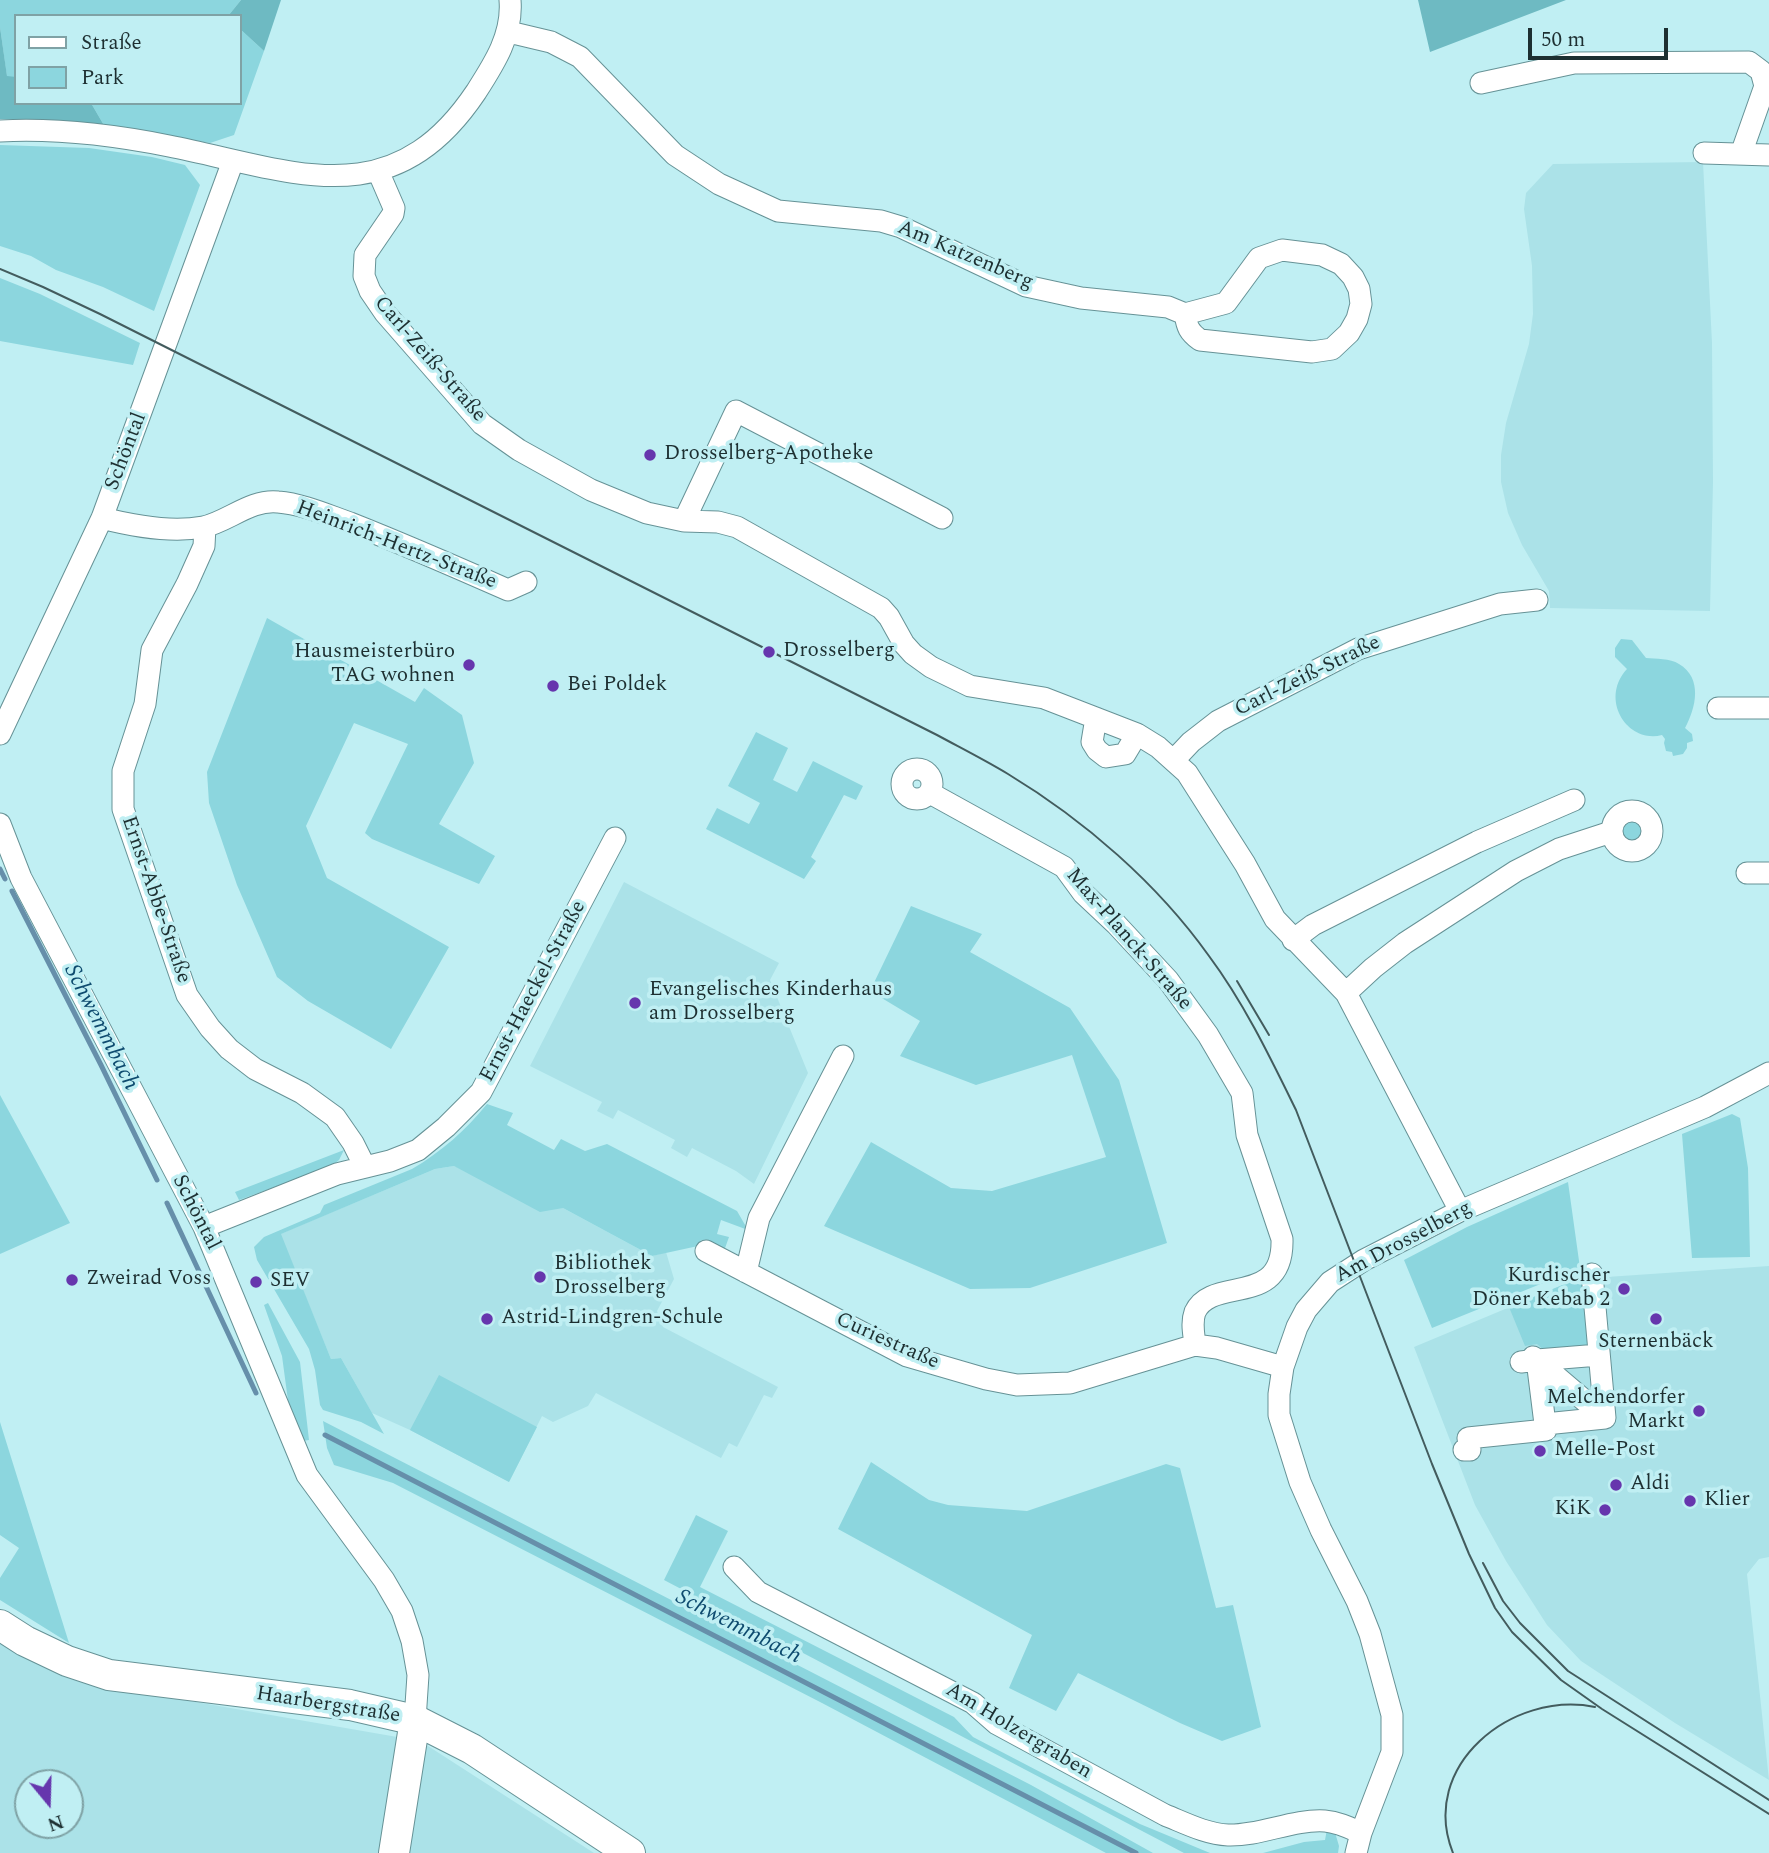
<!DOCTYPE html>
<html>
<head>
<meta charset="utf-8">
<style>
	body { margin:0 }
	#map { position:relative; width:1769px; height:1853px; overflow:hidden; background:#c0eff3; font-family:Spectral,serif }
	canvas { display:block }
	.legend { position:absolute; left:14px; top:14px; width:228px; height:91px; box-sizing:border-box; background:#c0eff3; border:2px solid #7fa2a5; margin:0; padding:9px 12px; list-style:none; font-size:21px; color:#1d2f31 }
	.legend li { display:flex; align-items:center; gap:14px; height:35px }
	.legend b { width:35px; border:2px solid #7fa2a5 }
	.north { position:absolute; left:14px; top:1769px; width:70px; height:70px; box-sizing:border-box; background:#c0eff3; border:2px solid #7fa2a5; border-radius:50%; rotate:161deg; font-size:19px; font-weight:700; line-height:28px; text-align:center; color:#1d2f31 }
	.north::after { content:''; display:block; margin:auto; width:24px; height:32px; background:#6636ad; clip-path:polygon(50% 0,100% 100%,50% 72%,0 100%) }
	.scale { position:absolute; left:1528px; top:28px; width:140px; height:32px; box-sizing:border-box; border:4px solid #1d2f31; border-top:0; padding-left:9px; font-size:21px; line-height:24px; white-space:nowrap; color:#1d2f31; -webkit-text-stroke:5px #c0eff3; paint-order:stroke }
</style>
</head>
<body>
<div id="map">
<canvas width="1769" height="1853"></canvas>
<ul class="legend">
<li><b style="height:9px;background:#fff"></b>Straße</li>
<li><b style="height:19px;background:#8cd6de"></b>Park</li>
</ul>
<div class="north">N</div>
<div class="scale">50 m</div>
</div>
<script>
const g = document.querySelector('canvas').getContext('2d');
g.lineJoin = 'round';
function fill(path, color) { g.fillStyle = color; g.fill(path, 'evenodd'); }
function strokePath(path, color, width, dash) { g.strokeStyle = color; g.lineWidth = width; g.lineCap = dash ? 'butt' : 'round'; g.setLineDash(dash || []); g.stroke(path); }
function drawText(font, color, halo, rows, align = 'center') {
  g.font = font + ' Spectral,serif'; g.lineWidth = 7; g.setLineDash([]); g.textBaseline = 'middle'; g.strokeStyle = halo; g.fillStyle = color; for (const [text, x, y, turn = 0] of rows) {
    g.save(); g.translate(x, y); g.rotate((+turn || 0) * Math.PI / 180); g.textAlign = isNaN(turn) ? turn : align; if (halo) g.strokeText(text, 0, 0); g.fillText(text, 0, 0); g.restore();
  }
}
fill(new Path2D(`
	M1703 162 1712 343 1713 482 1710 611 1550 608 1549 591 1522 545 1508 513 1501 482V455L1506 423 1529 344 1533 314 1532 266 1524 209 1526 193 1553 164Z
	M624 882 779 963 770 980 808 1073 754 1184 736 1171 692 1148 687 1157 671 1148 675 1140 618 1110 613 1119 597 1111 602 1102 530 1066Z
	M454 1166 563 1208 652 1256 666 1252 674 1279 657 1311 663 1327 778 1387 772 1398 764 1395 737 1447 729 1443 721 1458 596 1393 588 1406 553 1422 542 1416 509 1482 410 1430 372 1413 341 1358 331 1359 280 1234 435 1169Z
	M1769 1266V1557L1759 1559 1747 1574 1769 1780 1675 1723 1581 1661 1547 1625 1506 1561 1475 1505 1414 1347 1577 1279Z
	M0 1640 104 1686 403 1738 428 1746 594 1853H0ZM28 1783H70V1825H28Z`), '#abe2e8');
fill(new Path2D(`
	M0 0H241L228 16H16V77H7L0 27Z
	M240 29 264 51 234 135 210 143 105 127 91 103H240Z
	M0 145 89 148 152 157 185 165 200 185 154 311 103 287 56 270 31 256 0 246Z
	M0 278 40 294 140 343 133 365 0 341Z
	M267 618 415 702 424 688 462 715 474 763 439 824 495 856 479 884 372 839 365 833 408 744 354 723 306 826 327 878 449 947 391 1049 308 1001 277 977 237 885 209 803 207 772Z
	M1621 639 1632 640 1646 658C1656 659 1670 658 1679 664 1703 678 1696 708 1685 728L1692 734 1693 741 1687 743V748L1683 754 1673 756 1672 752 1666 751 1664 743 1665 739 1662 735C1627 744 1599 699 1627 669L1615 657V648Z
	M756 732 788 748 773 780 797 792 813 761 863 786 856 800 844 795 811 857 816 861 804 879 706 829 717 808 749 824 760 803 728 786Z
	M1621 832a11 11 0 1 1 22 0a11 11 0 1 1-22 0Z
	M911 906 982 934 970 952 1070 1008 1119 1080 1167 1243 1030 1288 970 1289 824 1226 871 1142 951 1188 992 1191 1106 1157 1072 1055 976 1085 900 1056 920 1021 870 991Z
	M0 1095 70 1223 0 1254Z
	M487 1104 513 1113 507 1125 554 1150 561 1139 585 1151 607 1144 737 1211 748 1230 721 1220 717 1234 729 1237 724 1251 701 1240 698 1246 652 1256 563 1208 540 1212 454 1166 435 1169 281 1234 331 1359 341 1358 384 1434 361 1422 323 1410 320 1405 315 1370 309 1349 257 1260 254 1247 264 1237 320 1213 324 1205 412 1169C441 1152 466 1130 487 1104Z
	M1732 1114 1740 1118 1748 1168 1750 1257 1692 1258 1682 1134Z
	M344 1150 339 1160 332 1166 239 1200 235 1192Z
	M1568 1182 1580 1268 1432 1328 1404 1260 1467 1227Z
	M1589 1278 1595 1352 1547 1353 1537 1344 1525 1346 1509 1307 1577 1279Z
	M268 1303 300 1362 309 1440 303 1441 289 1408 282 1356 264 1305Z
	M439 1375 537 1427 509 1482 410 1430Z
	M323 1421 1031 1785 1153 1853H1106L822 1703 393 1483 334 1465 327 1448Z
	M0 1422 69 1643 0 1600V1578L19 1548 0 1535Z
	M871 1462 929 1500 948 1505 1027 1511 1166 1464 1180 1468 1216 1608 1233 1605 1261 1727 1222 1741 1180 1723 1078 1673 1056 1711 1009 1688 1032 1635 838 1529Z
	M696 1515 728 1531 700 1587 954 1717 973 1737 1140 1824 1210 1853H1184L664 1580Z
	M1327 1829H1334L1339 1846 1338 1853H1263L1304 1842 1325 1840Z`), '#8cd6de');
fill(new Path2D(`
	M241 0H281L264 51 240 29V16H228Z
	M1418 0H1566L1430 52Z
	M0 27 7 76 16 77V103H91L105 127 50 120 0 119Z`), '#6ebac2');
strokePath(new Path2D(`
	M0 869 5 879
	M12 891 101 1065 157 1180
	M167 1203 256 1393
	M325 1435 1136 1853`), '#668faa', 5);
const street = new Path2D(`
	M509 32 551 42 580 57 675 155 719 184 778 211 881 221 901 227 1026 286 1081 298 1168 307 1185 314 1226 303 1259 258 1282 250 1322 255 1341 264 1353 277 1359 289 1361 304 1357 319 1349 333 1332 349 1312 352 1200 340C1189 332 1187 327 1185 314
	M1481 83 1574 63 1749 62 1761 71 1765 86 1741 154
	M0 131C57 128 114 135 169 146 291 170 391 219 476 92 494 64 513 35 510 0
	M1704 153 1769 155
	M378 171 394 208 393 214 365 255 364 276 370 291 385 313 482 424 519 450 591 490 647 513 684 521 718 522 737 527 881 608 889 617 904 644 913 654 931 667 970 686 1044 698 1137 734 1158 747 1187 773 1245 864 1275 919 1346 993 1460 1211
	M102 518C133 526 170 533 203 527 228 522 250 499 278 502 303 504 327 515 350 523 403 544 456 567 508 590L526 582
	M684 521 736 411 942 518
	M205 527 204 546 187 584 152 650 145 704 123 771V809L187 995 210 1028 229 1049 255 1069 302 1093 335 1117 353 1143 365 1167
	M1718 708H1769
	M1096 718 1092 742 1097 750 1106 757 1125 754 1137 734
	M0 734 102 518 233 161
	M1174 760 1191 742 1218 721 1358 649 1500 604 1537 600
	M902 784a15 15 0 1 1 30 0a15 15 0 1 1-30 0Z
	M930 793 1064 867 1083 893 1116 924 1168 980 1208 1035 1242 1093 1247 1135 1282 1239C1284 1309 1212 1275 1195 1312 1191 1323 1194 1334 1195 1345
	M1612 831a20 20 0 1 1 40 0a20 20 0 1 1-40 0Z
	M0 824 21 878 204 1227 307 1475 384 1580 402 1611 412 1641 418 1675 415 1720
	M1747 873H1769
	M1293 940 1313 925 1477 842 1574 800
	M1346 993 1373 968 1405 943 1516 871 1559 849 1611 832
	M204 1227 337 1174 390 1161 418 1150 446 1127 481 1092 615 838
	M706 1251 907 1356 986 1379 1017 1385 1070 1383 1195 1345 1217 1348 1283 1367
	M746 1272 759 1218 843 1056
	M1533 1357 1537 1360 1599 1355
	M1537 1360 1545 1424
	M1521 1362 1537 1360 1605 1418
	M1464 1450H1470L1468 1438 1546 1430 1545 1424 1605 1418 1592 1274
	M734 1567 758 1592 973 1703 997 1724 1165 1815C1185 1823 1206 1834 1228 1835 1261 1836 1292 1819 1325 1821 1338 1822 1350 1828 1361 1833
	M1356 1853 1361 1833 1392 1752V1715L1370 1634 1357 1601 1321 1530 1300 1482 1279 1415V1394L1283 1367 1297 1327 1306 1310 1330 1282 1364 1260 1460 1211 1705 1107 1769 1073`);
const secondary = new Path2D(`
	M0 1625 25 1641 67 1661 109 1675 350 1705 415 1720 472 1749 630 1853
	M394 1853 415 1720`);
strokePath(street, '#669296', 23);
strokePath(secondary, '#669296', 32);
strokePath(street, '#fff', 21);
strokePath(secondary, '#fff', 30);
strokePath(new Path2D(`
	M0 269 43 287 100 314 937 735C961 748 985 760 1008 774 1084 820 1157 883 1209 956 1244 1003 1270 1057 1296 1110L1432 1464 1469 1554 1495 1608 1512 1632 1561 1680 1602 1709 1769 1814
	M1237 981 1269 1035
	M1483 1563 1503 1601 1520 1623 1568 1671 1769 1800
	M1453 1853C1418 1766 1512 1690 1595 1707`), '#435c5e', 2);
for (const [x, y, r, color] of [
	[650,455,7,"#6636ad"],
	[769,652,7,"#6636ad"],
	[469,665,7,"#6636ad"],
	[553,686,7,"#6636ad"],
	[635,1003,7,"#6636ad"],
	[540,1277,7,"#6636ad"],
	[72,1280,7,"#6636ad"],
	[256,1282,7,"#6636ad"],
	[1624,1289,7,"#6636ad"],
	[487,1319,7,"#6636ad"],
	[1656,1319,7,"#6636ad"],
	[1699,1411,7,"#6636ad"],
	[1540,1451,7,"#6636ad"],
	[1616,1485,7,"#6636ad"],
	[1690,1501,7,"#6636ad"],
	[1605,1510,7,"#6636ad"]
]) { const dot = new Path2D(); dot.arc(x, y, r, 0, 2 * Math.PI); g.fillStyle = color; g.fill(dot); strokePath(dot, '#c0eff3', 2.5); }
drawText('21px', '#1d2f31', '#c0eff3', [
	["Am Katzenberg",965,256,23],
	["Carl-Zeiß-Straße",429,360,49],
	["Schöntal",127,452,-69],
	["Heinrich-Hertz-Straße",396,546,21],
	["Carl-Zeiß-Straße",1308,677,-26],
	["Ernst-Abbe-Straße",155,900,71],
	["Max-Planck-Straße",1128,940,49],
	["Ernst-Haeckel-Straße",534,992,-62],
	["Schöntal",195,1213,63],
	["Am Drosselberg",1404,1243,-28],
	["Curiestraße",887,1342,24],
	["Haarbergstraße",328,1706,9],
	["Am Holzergraben",1018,1732,31]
]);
drawText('21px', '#1d2f31', '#c0eff3', [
	["Drosselberg-Apotheke",664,455],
	["Drosselberg",783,652],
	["Hausmeisterbüro",455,653,"right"],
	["TAG wohnen",455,677,"right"],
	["Bei Poldek",567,686],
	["Evangelisches Kinderhaus",649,991],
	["am Drosselberg",649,1015],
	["Bibliothek",554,1265],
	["Drosselberg",554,1289],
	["Kurdischer",1610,1277,"right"],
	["Döner Kebab 2",1610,1301,"right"],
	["Zweirad Voss",86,1280],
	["SEV",270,1282],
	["Astrid-Lindgren-Schule",501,1319],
	["Sternenbäck",1656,1343,"center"],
	["Melchendorfer",1685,1399,"right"],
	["Markt",1685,1423,"right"],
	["Melle-Post",1554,1451],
	["Aldi",1630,1485],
	["Klier",1704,1501],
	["KiK",1591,1510,"right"]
], 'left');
drawText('italic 23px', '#0e4b6f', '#c0eff3', [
	["Schwemmbach",100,1028,63],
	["Schwemmbach",738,1628,27]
]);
</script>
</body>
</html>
